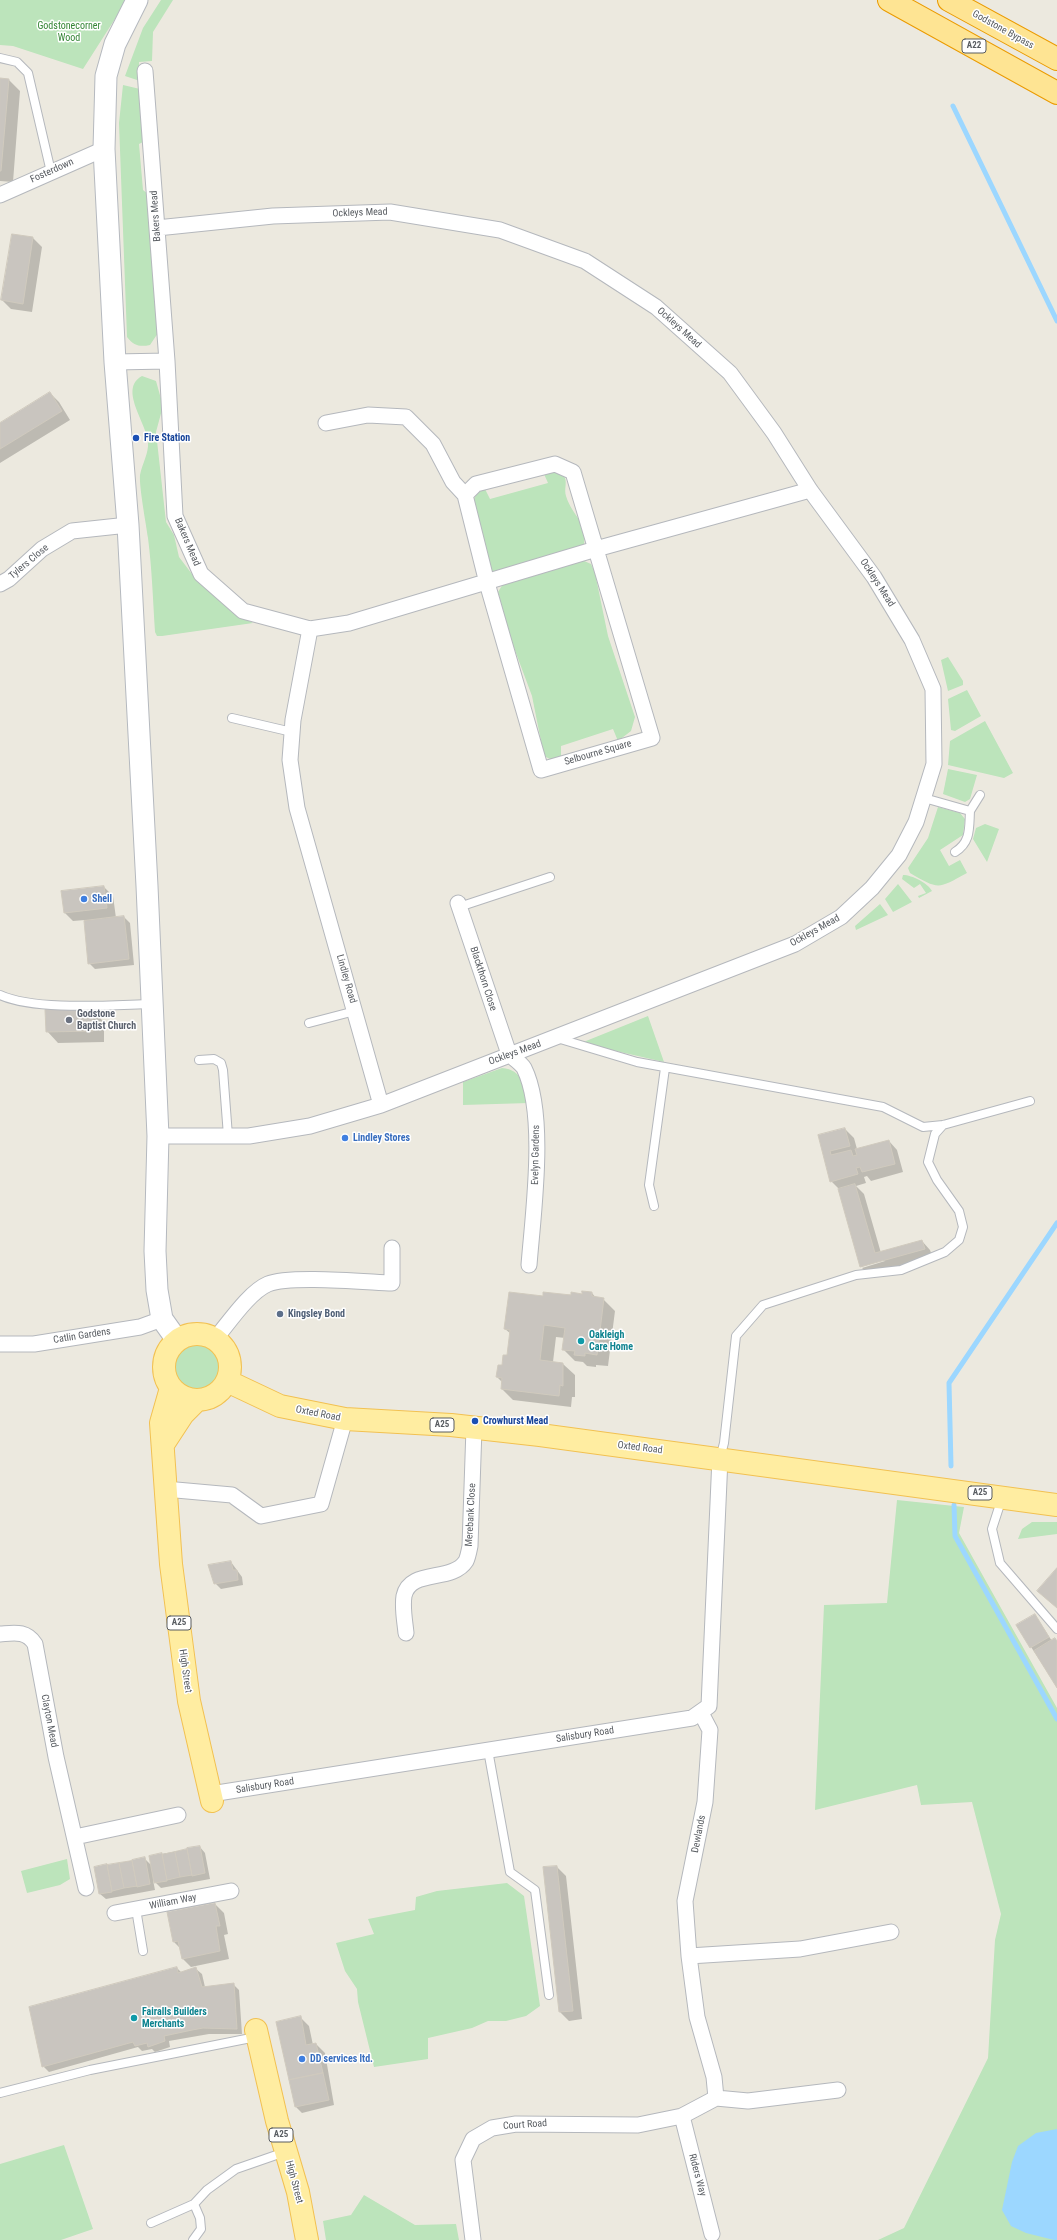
<!DOCTYPE html>
<html>
<head>
<meta charset="utf-8">
<style>
	body { margin:0 }
	canvas { display:block; background:#ece9df }
</style>
</head>
<body>
<canvas width="1057" height="2240"></canvas>
<script>
const g = document.querySelector('canvas').getContext('2d');
g.lineJoin = 'round';
function fill(path, color) { g.fillStyle = color; g.fill(path, 'evenodd'); }
function strokePath(path, color, width, dash) { g.strokeStyle = color; g.lineWidth = width; g.lineCap = dash ? 'butt' : 'round'; g.setLineDash(dash || []); g.stroke(path); }
function drawText(font, color, halo, rows, align = 'center') {
  g.font = font + ' "Roboto Condensed",sans-serif'; g.lineWidth = 3; g.setLineDash([]); g.textBaseline = 'middle'; g.strokeStyle = halo; g.fillStyle = color; for (const [text, x, y, turn = 0] of rows) {
    g.save(); g.translate(x, y); g.rotate((+turn || 0) * Math.PI / 180); g.textAlign = isNaN(turn) ? turn : align; if (halo) g.strokeText(text, 0, 0); g.fillText(text, 0, 0); g.restore();
  }
}
fill(new Path2D(`
	M0 0H127L83 69 13 46 0 45Z
	M161 0H173L153 32 152 61 139 62 140 81 125 76 143 28Z
	M123 85 140 89 145 141 139 144 143 190 148 194 158 333 150 345C140 347 134 346 127 337L119 123Z
	M142 376 156 381 163 406 156 432 166 522 174 535 179 557 195 578 236 614 253 623 162 636H157L155 632C153 601 152 569 148 538 146 523 139 487 140 475 142 464 149 453 148 442 147 423 118 389 142 376Z
	M551 471 562 473 565 478C567 484 564 489 566 496 573 518 587 519 584 547L495 573 490 570 471 506C474 498 477 491 485 489L490 499 548 483 544 474Z
	M582 560 591 564 595 573 608 636 635 717 631 731 618 741 613 729 561 746V758L550 759 544 756 532 696 510 637 498 592 503 584Z
	M948 657 963 681V685L948 691 941 660Z
	M967 690 981 716 955 731 951 730 948 699Z
	M985 721 1013 773 1004 778 948 765 950 741Z
	M948 769 977 775 970 799 965 802 943 794Z
	M938 807 960 813 965 819 963 835 940 850 949 866 960 860 967 873C938 889 939 890 910 873L908 868 928 838Z
	M985 824 999 829 987 862 973 839 976 828Z
	M903 875C912 875 928 883 932 891L919 898 918 896 926 893 920 884 914 888 902 879Z
	M898 884 912 902 893 912 885 899Z
	M880 904 888 915 856 930 855 926Z
	M648 1016 664 1062 581 1043Z
	M502 1068C523 1070 523 1085 529 1103L463 1105V1082Z
	M174 1368a23 23 0 1 1 46 0a23 23 0 1 1-46 0Z
	M897 1500 964 1507 959 1533 1057 1708V2240H878L904 2228 988 2058 995 1940 1001 1914 972 1802 921 1805 917 1785 815 1810 824 1605 887 1603Z
	M1032 1522H1057V1534L1018 1539 1022 1529Z
	M67 1859 70 1879 60 1885 27 1893 21 1871Z
	M507 1883 524 1896 540 2006 526 2016 506 2021H488L472 2028 428 2038V2059L374 2067 358 2002 357 1989 345 1971 336 1943 374 1934 368 1919 415 1910 416 1897 437 1891Z
	M64 2145 93 2229 61 2240H0V2164Z
	M364 2195 415 2225 456 2224 459 2240H326L323 2221 351 2215Z`), '#bce4bb');
fill(new Path2D(`
	M1057 2129V2240H1054L1026 2233 1011 2226 1002 2210 1012 2162 1018 2146 1036 2133Z`), '#9cd7ff');
fill(new Path2D(`
	M0 79H8L20 91 13 182 0 181Z
	M12 235 33 238 42 247 32 312 11 309 2 300Z
	M50 393 59 402 70 420 0 463V424Z
	M104 887 113 896 116 918 124 917 130 923 134 965 95 969 89 963 85 920 73 921 64 912Z
	M92 1010 104 1022V1042L58 1043 47 1031Z
	M845 1129 854 1138 857 1149 889 1141 897 1150 903 1172 871 1181 867 1176 864 1177 866 1183 856 1186 864 1194 881 1253 922 1241 930 1250 933 1258 870 1276 862 1268 885 1261 883 1260 861 1267 839 1189 831 1181 820 1135Z
	M592 1293 596 1298 603 1299 615 1311 608 1366 596 1365V1367L587 1366 583 1362 575 1361 563 1349 565 1338 556 1337 553 1362 563 1364 575 1375V1397H572L571 1407 513 1400 502 1389V1382L497 1377 508 1356 511 1334 505 1329 543 1297Z
	M231 1562 242 1577 243 1585 221 1589 215 1583Z
	M1035 1615 1052 1641H1057V1686L1031 1647Z
	M200 1847 205 1853 210 1879 161 1888 153 1880 155 1890 106 1899 100 1894 95 1868 144 1858 152 1866 150 1856Z
	M557 1867 566 1876 582 2019 569 2021 560 2012 544 1868Z
	M215 1904 224 1913 228 1934 224 1935 229 1959 191 1967 182 1958 180 1948 174 1942Z
	M177 1968 182 1973 196 1969 202 1974 205 1987 233 1984 239 1990 242 2034H209L169 2041 170 2047 155 2052 152 2049 142 2051 138 2047 49 2072 43 2066Z
	M300 2017 309 2026 313 2045 316 2044 325 2053 334 2105 302 2113 296 2107 277 2022Z`), '#0003');
strokePath(new Path2D(`
	M953 106 1057 321
	M951 1466 949 1383 1057 1223
	M954 1505 955 1536 1057 1719`), '#9cd7ff', 5);
const building = new Path2D(`
	M0 78 9 79 1 171H0Z
	M12 234 33 237 23 304 1 300Z
	M50 392 62 411 0 449V423Z
	M104 886 107 908 64 913 61 891Z
	M124 916 129 959 88 964 84 921Z
	M93 1009V1031L46 1032 45 1010Z
	M845 1128 850 1146 830 1151 831 1155 851 1150 853 1156 857 1155 855 1149 889 1140 895 1164 862 1172 860 1167 856 1168 858 1174 830 1182 818 1135Z
	M855 1184 875 1253 922 1240 925 1249 860 1267 838 1189Z
	M582 1291 592 1292V1296L604 1298 597 1355 585 1353V1356L574 1355 575 1351 562 1350 565 1328 544 1325 540 1360 563 1363V1386L560 1385 559 1396 501 1389 502 1378 496 1377 498 1365H502L503 1355H507L510 1330 504 1329 509 1292 543 1296V1292L571 1295V1292L582 1294Z
	M231 1561 233 1570H237L238 1580 214 1584 208 1565Z
	M1057 1568V1608L1037 1591Z
	M1035 1614 1049 1637 1030 1648 1016 1625Z
	M1055 1638 1057 1641V1688L1034 1651Z
	M200 1846 205 1873 192 1876 187 1848Z
	M187 1849 192 1875 180 1877 175 1852Z
	M175 1852 180 1877 167 1880 162 1855Z
	M162 1853 167 1881 154 1883 149 1856Z
	M145 1857 150 1884 137 1887 132 1860Z
	M132 1861 137 1886 124 1888 119 1863Z
	M119 1863 124 1888 112 1891 107 1865Z
	M107 1864 112 1892 99 1894 94 1867Z
	M557 1866 573 2011 559 2012 543 1867Z
	M215 1903 220 1926H216L220 1951 182 1959 178 1941 173 1942 167 1912Z
	M177 1967 178 1973 196 1967 202 1987 234 1983 237 2029 203 2028 192 2030 164 2036 165 2041 148 2047 147 2043 135 2046 133 2042 42 2067 29 2007Z
	M301 2016 306 2045 316 2043 323 2073 289 2080 276 2022Z
	M323 2073 329 2100 295 2107 289 2080Z`);
fill(building, '#c9c5bf');
strokePath(building, '#d0cabe', 1);
const service = new Path2D(`
	M0 58 17 62 28 73 51 172
	M232 718 292 732
	M924 798 970 811C969 828 971 842 955 852
	M970 811 980 795
	M459 907 550 877
	M0 995C35 1011 111 1005 151 1004
	M309 1023 355 1011
	M557 1038 637 1062 883 1107 923 1127 943 1125 1030 1101
	M199 1060 214 1059 221 1063 223 1070 228 1136
	M654 1206 649 1185 665 1068
	M720 1458 724 1443 736 1336 763 1305 856 1275 901 1270 945 1252 959 1240 963 1227 959 1211 937 1180 928 1162 935 1134 943 1125
	M1002 1498 992 1529 1000 1563 1057 1629
	M488 1750 510 1872 535 1890 549 1995
	M136 1909 143 1951
	M0 2093 90 2070 256 2037
	M151 2223 194 2204 207 2190 236 2169 285 2152
	M193 2240 201 2229 200 2218 194 2204`);
const minor = new Path2D(`
	M145 71 167 361 175 516 201 574 243 611 310 629 349 623 596 549 810 490
	M0 195 104 149
	M157 228 273 216 390 212 500 230 585 261 656 307 730 373 774 433 810 490 874 577 912 640 933 689 934 764 916 822 899 855 872 888 841 917 795 944 381 1105
	M115 362 167 361
	M326 423 368 415 406 417 433 444 453 482 465 495
	M555 464 573 472 652 738 541 770 487 583 465 495 476 484Z
	M0 584 9 579 42 549 72 531 128 525
	M458 903 509 1054C513 1058 521 1063 524 1068 547 1114 533 1213 529 1265
	M158 1136H249L310 1126 381 1105 297 808 290 760 293 720 310 629
	M215 1339C228 1324 249 1292 268 1284 289 1275 366 1282 392 1283V1248
	M0 1344H34L140 1327 162 1319
	M165 1489 232 1495 261 1516 321 1504 345 1419
	M406 1633C405 1622 402 1608 404 1596 410 1568 452 1583 466 1561 468 1557 469 1551 470 1546L474 1428
	M0 1634C14 1633 26 1630 35 1644L56 1757 86 1888
	M211 1794 692 1718 709 1706 720 1458
	M75 1837 178 1815
	M115 1913 231 1891
	M689 1956 800 1949 891 1932
	M716 2098 748 2101 838 2090
	M682 2116 712 2234
	M473 2240 463 2160 473 2139 492 2128 516 2124 638 2125 682 2116 716 2098 714 2077 697 2017 689 1956 685 1901 705 1802 710 1730 701 1713`);
const secondary = new Path2D(`
	M137 0 115 44 106 76 104 149 115 362 128 525 147 886 158 1136 155 1251 157 1290 162 1319 177 1340`);
const primary = new Path2D(`
	M164 1367a33 33 0 1 1 66 0a33 33 0 1 1-66 0Z
	M227 1381 280 1406 345 1419 451 1425 540 1435 1057 1505
	M171 1388 161 1423 171 1564 189 1701 212 1801
	M164 1443 183 1414 196 1401
	M256 2030 277 2121 298 2192 307 2240`);
const trunk = new Path2D(`
	M889 0 1057 93
	M949 0 1057 59`);
strokePath(service, '#b5b8bd', 10);
strokePath(minor, '#b5b8bd', 17);
strokePath(secondary, '#b5b9bf', 23);
strokePath(primary, '#f2c152', 24);
strokePath(trunk, '#eb9b00', 24);
strokePath(service, '#fff', 8);
strokePath(minor, '#fff', 15);
strokePath(secondary, '#fff', 21);
strokePath(primary, '#ffeda1', 22);
strokePath(trunk, '#fee493', 22);
for (const [x, y, r, color] of [
	[136,438,4,"#1a4fb4"],
	[84,899,4,"#3f7fe0"],
	[69,1020,4,"#6b7280"],
	[345,1138,4,"#3f7fe0"],
	[280,1314,4,"#5c6f8a"],
	[581,1341,4,"#0f9aa8"],
	[475,1421,4,"#1a4fb4"],
	[134,2018,4,"#0f9aa8"],
	[302,2059,4,"#3f7fe0"]
]) { const dot = new Path2D(); dot.arc(x, y, r, 0, 2 * Math.PI); g.fillStyle = color; g.fill(dot); strokePath(dot, '#fff', 1.5); }
for (const [x, y, w] of [
	[974,46,24],
	[442,1425,24],
	[980,1493,24],
	[179,1623,24],
	[281,2135,24]
]) { const box = new Path2D(); box.roundRect(x - w / 2, y - 7, w, 14, 3); g.fillStyle = '#fff'; g.fill(box); strokePath(box, '#585c61', 1); }
drawText('bold 9px', '#585c61', null, [
	["A22",974,46],
	["A25",442,1425],
	["A25",980,1493],
	["A25",179,1623],
	["A25",281,2135]
]);
drawText('10px', '#348535', '#fff', [
	["Godstonecorner",69,26],
	["Wood",69,38]
]);
drawText('10px', '#585c61', '#fff', [
	["Godstone Bypass",1003,30,29],
	["Fosterdown",52,171,-24],
	["Ockleys Mead",360,213,-2],
	["Bakers Mead",156,216,-94],
	["Ockleys Mead",679,328,42],
	["Bakers Mead",187,542,67],
	["Tylers Close",29,562,-40],
	["Ockleys Mead",877,583,57],
	["Selbourne Square",598,753,-16],
	["Ockleys Mead",815,931,-29],
	["Lindley Road",346,979,74],
	["Blackthorn Close",483,979,72],
	["Ockleys Mead",515,1053,-20],
	["Evelyn Gardens",536,1155,-89],
	["Catlin Gardens",82,1336,-9],
	["Oxted Road",318,1414,11],
	["Oxted Road",640,1448,7],
	["Merebank Close",471,1515,-87],
	["High Street",185,1671,82],
	["Clayton Mead",49,1721,79],
	["Salisbury Road",585,1735,-9],
	["Salisbury Road",265,1786,-9],
	["Dewlands",699,1834,-79],
	["William Way",173,1902,-11],
	["Court Road",525,2125,-4],
	["Riders Way",697,2175,75],
	["High Street",294,2182,75]
]);
drawText('bold 10px', '#164399', '#fff', [
	["Fire Station",144,438],
	["Crowhurst Mead",483,1421]
], 'left');
drawText('bold 10px', '#366cbe', '#fff', [
	["Shell",92,899],
	["Lindley Stores",353,1138],
	["DD services ltd.",310,2059]
], 'left');
drawText('bold 10px', '#5b616d', '#fff', [
	["Godstone",77,1014],
	["Baptist Church",77,1026]
], 'left');
drawText('bold 10px', '#4e5e75', '#fff', [
	["Kingsley Bond",288,1314]
], 'left');
drawText('bold 10px', '#0d838f', '#fff', [
	["Oakleigh",589,1335],
	["Care Home",589,1347],
	["Fairalls Builders",142,2012],
	["Merchants",142,2024]
], 'left');
</script>
</body>
</html>
